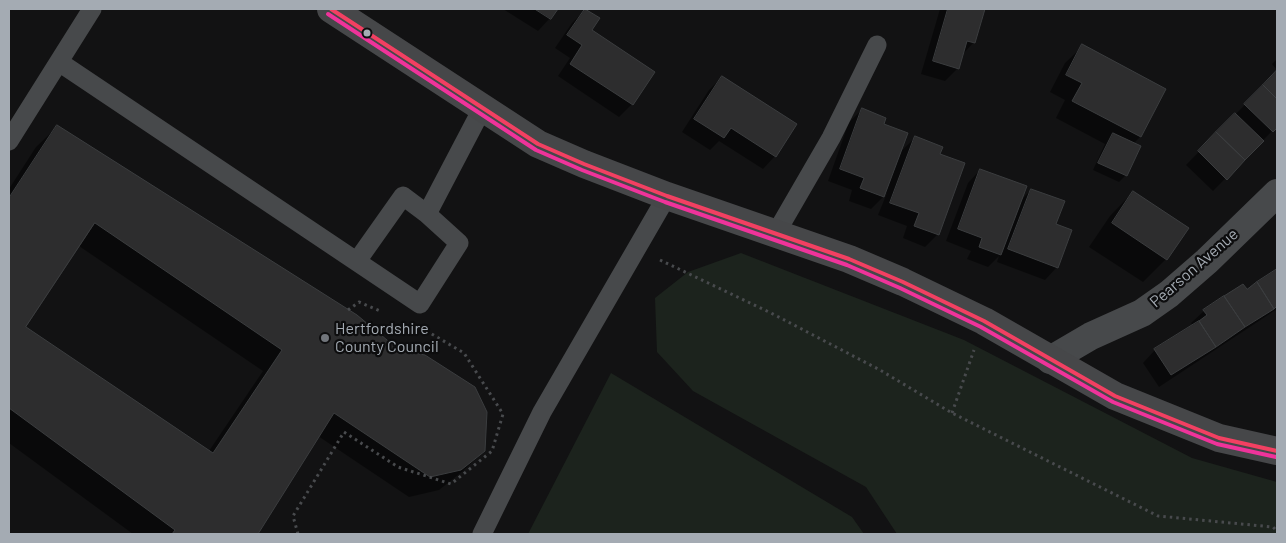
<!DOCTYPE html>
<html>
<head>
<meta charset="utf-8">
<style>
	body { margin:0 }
	#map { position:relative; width:1286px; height:543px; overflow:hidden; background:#121213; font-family:Barlow,sans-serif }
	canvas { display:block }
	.frame { position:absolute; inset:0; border:10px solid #a4abb3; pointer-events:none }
</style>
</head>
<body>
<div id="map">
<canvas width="1286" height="543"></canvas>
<div class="frame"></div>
</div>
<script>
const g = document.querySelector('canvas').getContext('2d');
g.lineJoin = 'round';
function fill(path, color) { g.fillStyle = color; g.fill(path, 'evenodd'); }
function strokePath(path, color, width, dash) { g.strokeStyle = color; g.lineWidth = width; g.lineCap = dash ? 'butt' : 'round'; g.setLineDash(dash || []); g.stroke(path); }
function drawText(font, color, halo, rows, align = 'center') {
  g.font = font + ' Barlow,sans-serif'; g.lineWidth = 4.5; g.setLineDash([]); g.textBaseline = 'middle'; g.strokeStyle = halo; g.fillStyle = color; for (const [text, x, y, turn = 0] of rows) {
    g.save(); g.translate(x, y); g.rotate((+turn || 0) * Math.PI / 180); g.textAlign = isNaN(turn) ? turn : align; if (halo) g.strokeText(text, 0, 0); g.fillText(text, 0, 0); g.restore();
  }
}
fill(new Path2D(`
	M741 253 964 340 1192 458 1277 482V534H897L866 487 693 391 657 352 655 298 688 272Z
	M611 373 852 517 864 534H528Z`), '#1c231d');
fill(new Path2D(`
	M503 9H557L550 18 538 31Z
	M940 9H984L974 42 962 55 958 68 945 81 921 74Z
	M585 10 590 31 653 72 632 104 619 117 558 76 570 58 555 48 572 23Z
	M1083 46 1165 89 1140 137 1133 144 1139 147 1126 175 1119 182 1093 170 1105 144 1056 118 1065 100 1050 92 1065 63Z
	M1277 59V70L1272 64Z
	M1277 72V126L1213 191 1186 165Z
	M722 77 775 156 763 169 719 141 710 150 682 132 709 90Z
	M862 110 882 125 899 153 915 138 939 155 938 234 925 247 903 238 907 226 878 215 887 193 871 209 849 201 852 190 828 181 849 122Z
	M57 127 484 451 463 471 439 490 409 497 318 436 256 534H133L9 443V189L36 147ZM79 246 263 371 209 451 25 327Z
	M980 170 1020 201 1031 190 1055 225 1057 267 1045 280 997 262 999 256 988 267 967 259 971 251 946 241 968 183Z
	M1133 192 1166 259 1143 282 1089 247 1110 216Z
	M1277 271V309L1159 387 1143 363 1155 350 1193 326 1191 323 1204 311 1242 285 1246 291Z`), '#0007');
const building = new Path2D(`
	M535 9H558L551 19Z
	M585 9 600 18 592 30 655 72 633 105 570 64 582 45 567 35Z
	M948 9H985L975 43 967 41 959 69 933 61Z
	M1082 44 1166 89 1141 137 1072 101 1082 83 1066 75Z
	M1277 70V99L1263 85Z
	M722 76 797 124 776 157 731 128 724 138 694 119Z
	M1263 85 1277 99V128L1273 132 1244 104Z
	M862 108 886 118 884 124 908 133 884 197 860 188 864 178 840 169Z
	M1235 113 1264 141 1245 160 1216 132Z
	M57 125 357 315 399 350 425 355 475 387 487 412 485 451 461 470 430 477 334 413 258 534H172L175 530 9 408V198ZM95 223 282 350 213 453 26 327Z
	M1216 132 1245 160 1227 180 1198 151Z
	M1113 133 1141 146 1127 176 1098 163Z
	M915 136 943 147 940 154 965 163 939 235 914 226 919 213 890 203Z
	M980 169 1027 186 1001 255 979 247 982 238 958 229Z
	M1031 189 1065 201 1056 224 1072 230 1058 268 1008 249Z
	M1133 191 1189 228 1167 260 1112 223Z
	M1277 269V306L1274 309 1257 282Z
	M1257 282 1274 309 1245 327 1224 296 1243 284 1247 289Z
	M1224 296 1245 327 1216 347 1199 321 1207 315 1203 310Z
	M1199 321 1216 347 1171 375 1154 349Z`);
fill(building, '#2d2d2e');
strokePath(building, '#3b3d3f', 1);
strokePath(new Path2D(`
	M660 260 771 313 880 370 952 413 1158 516 1273 527 1277 531
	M348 310 359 302 380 311
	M952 413 974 350
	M298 534 293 516 344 432 398 467 451 484 492 451 503 414 464 353 425 330`), '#484a4d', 3, [2.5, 4]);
strokePath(new Path2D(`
	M59 62 420 304 459 243 427 214 482 109
	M9 141 92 9
	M776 233 831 138 877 45
	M357 261 403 196 427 214
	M482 534 542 412 667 196`), '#47494b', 19);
strokePath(new Path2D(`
	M1050 360 1091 336 1142 313 1169 294 1207 261 1277 193`), '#47494b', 28);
strokePath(new Path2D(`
	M331 9 538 144 584 164 667 196 849 259 903 282 984 321 1115 396 1219 438 1277 451`), '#464749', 28);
strokePath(new Path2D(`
	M331 9 538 144 584 164 667 196 849 259 903 282 984 321 1115 396 1219 438 1277 451`), '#f24062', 4);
strokePath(new Path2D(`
	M328 14 536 150 582 170 665 202 847 265 900 288 981 327 1113 402 1217 444 1276 457`), '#ef339a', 4);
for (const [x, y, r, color] of [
	[367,33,4.5,"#a4abb3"],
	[325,338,5,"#71757b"]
]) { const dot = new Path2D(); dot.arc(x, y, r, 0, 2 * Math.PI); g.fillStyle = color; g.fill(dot); strokePath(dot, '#0d0d0e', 2); }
drawText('16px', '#a4abb3', '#0d0d0e', [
	["Pearson Avenue",1194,268,-41]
]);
drawText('16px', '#a4abb3', '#0d0d0e', [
	["Hertfordshire",335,329],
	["County Council",335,347]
], 'left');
</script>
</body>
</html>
